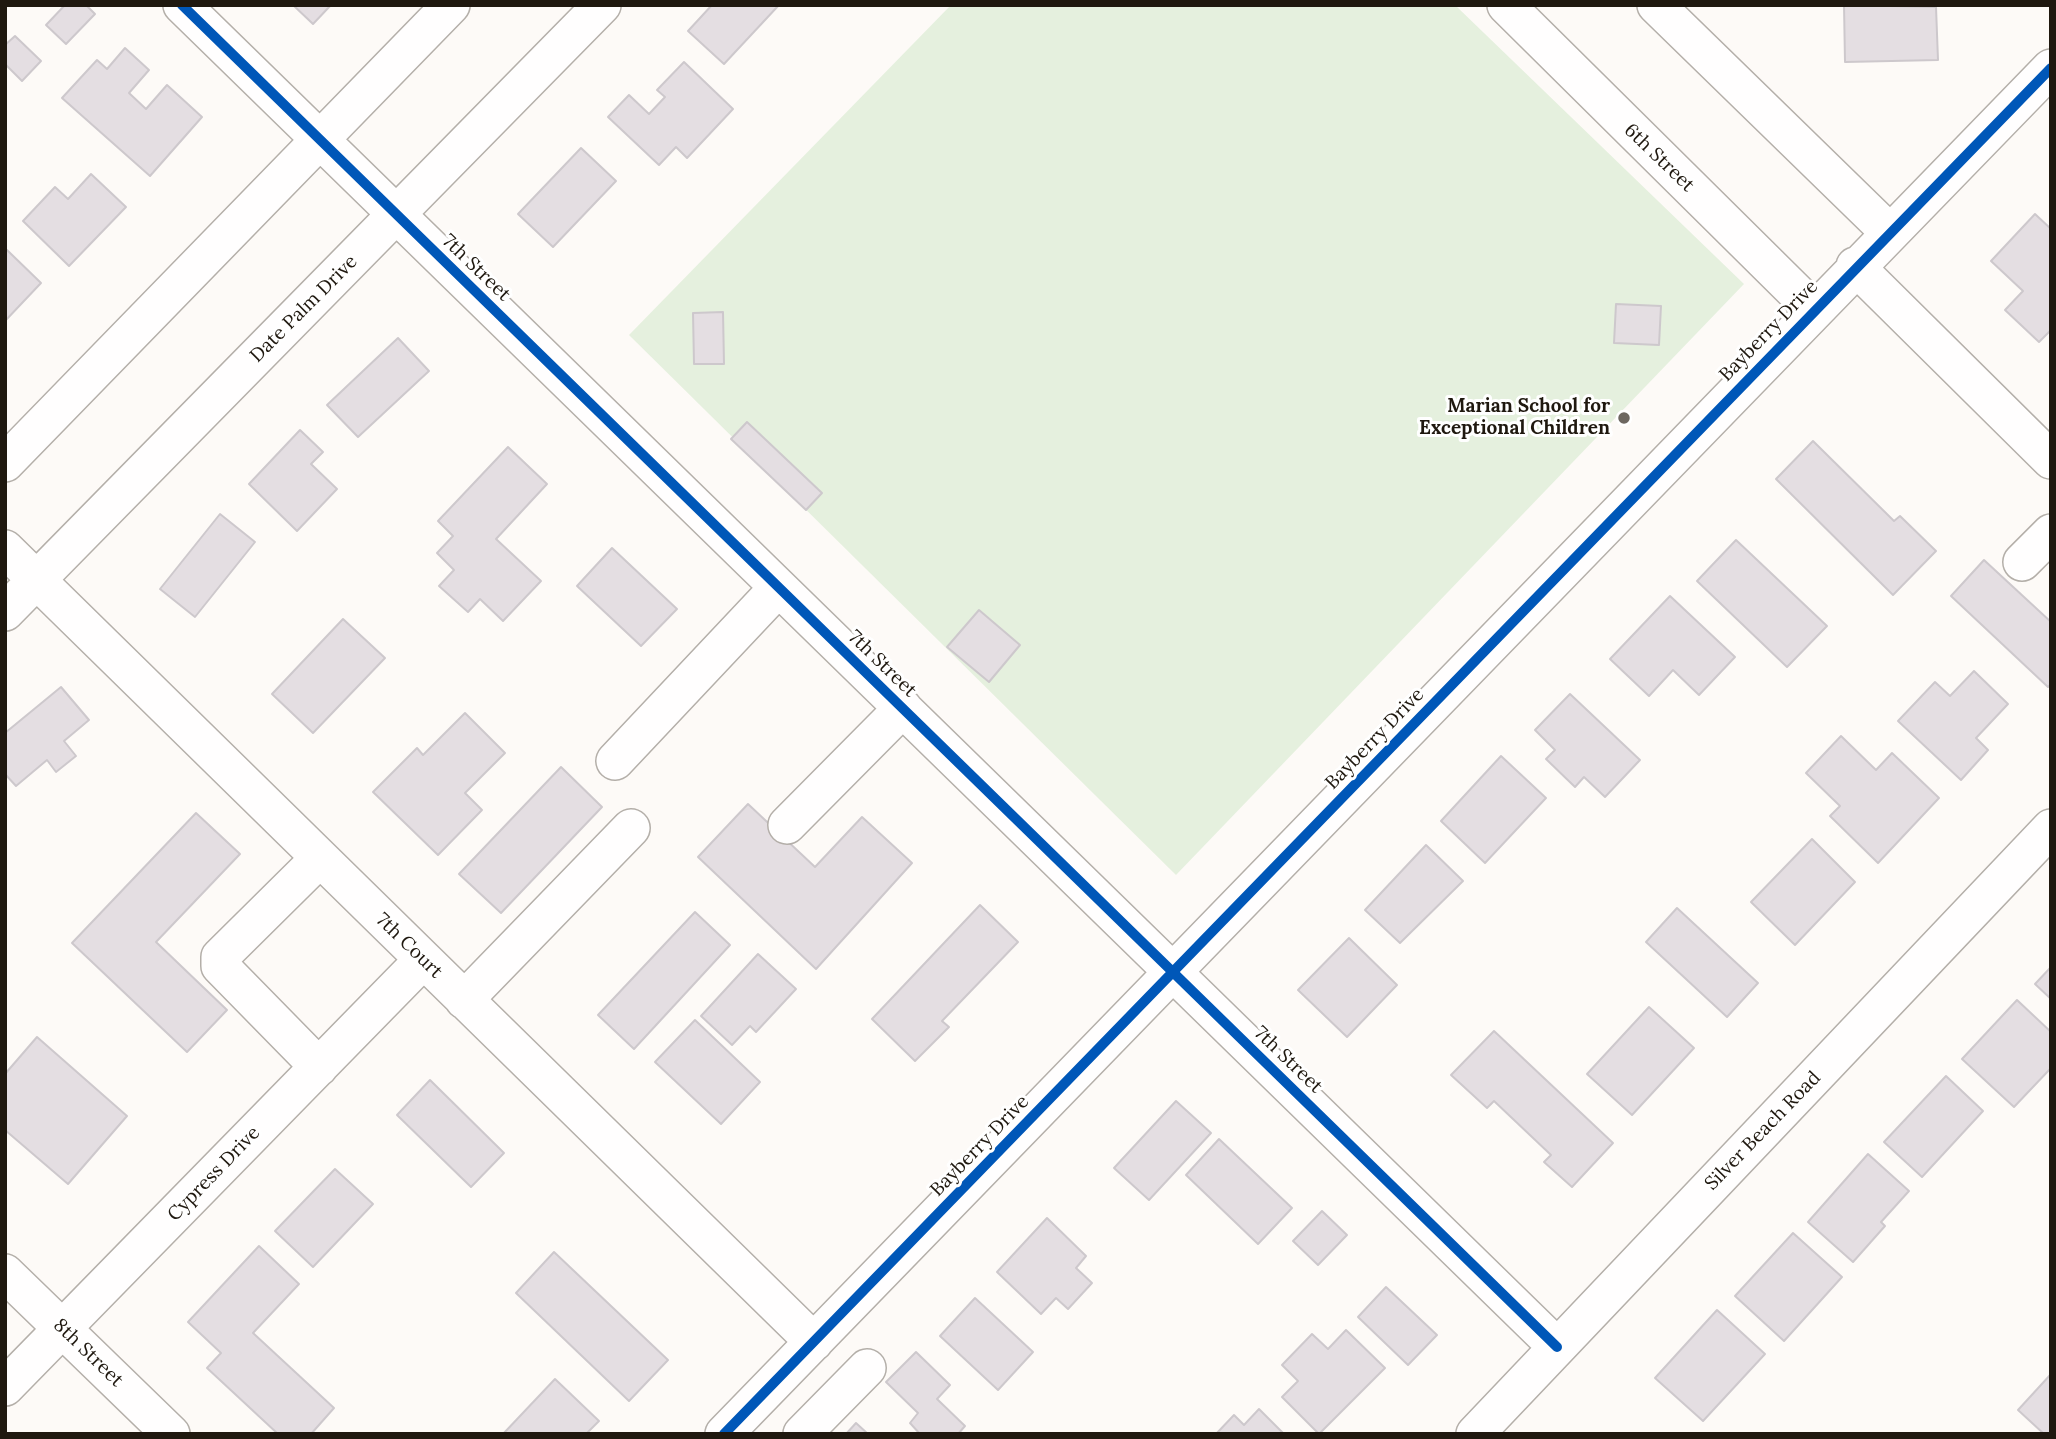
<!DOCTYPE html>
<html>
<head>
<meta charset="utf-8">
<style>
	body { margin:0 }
	#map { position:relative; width:2056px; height:1439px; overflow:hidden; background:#fdfaf7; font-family:Lora,serif }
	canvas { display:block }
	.frame { position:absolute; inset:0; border:7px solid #1f180f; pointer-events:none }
</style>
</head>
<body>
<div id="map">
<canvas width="2056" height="1439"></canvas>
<div class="frame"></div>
</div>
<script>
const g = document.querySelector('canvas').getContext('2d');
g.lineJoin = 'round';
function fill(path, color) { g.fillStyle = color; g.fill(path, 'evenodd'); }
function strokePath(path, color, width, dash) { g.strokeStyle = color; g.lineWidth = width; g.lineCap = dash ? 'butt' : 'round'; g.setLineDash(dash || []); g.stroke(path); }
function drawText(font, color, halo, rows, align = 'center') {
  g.font = font + ' Lora,serif'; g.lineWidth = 6; g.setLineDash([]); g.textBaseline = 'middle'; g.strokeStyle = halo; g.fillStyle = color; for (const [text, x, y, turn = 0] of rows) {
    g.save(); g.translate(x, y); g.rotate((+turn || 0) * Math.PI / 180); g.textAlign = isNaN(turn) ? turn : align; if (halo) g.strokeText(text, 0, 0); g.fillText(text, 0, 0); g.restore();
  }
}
fill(new Path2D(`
	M951 5H1455L1744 284 1176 875 629 335Z`), '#e5f0de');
const building = new Path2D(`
	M65 5H86L95 14 66 44 46 25Z
	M293 5H331L313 24Z
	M712 5H779L724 64 688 31Z
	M1844 5 1936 7 1938 60 1845 62Z
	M15 36 41 61 22 81 5 64V45Z
	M125 48 149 70 129 93 146 109 167 85 202 117 150 176 62 98 97 60 107 69Z
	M684 62 733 109 687 158 676 147 659 165 608 117 629 95 649 114 665 97 657 90Z
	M581 148 616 181 553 247 518 214Z
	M91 174 126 207 69 266 23 221 55 187 68 199Z
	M2035 214 2051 229V330L2039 342 2005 310 2023 291 1991 261Z
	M7 250 41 283 5 321V251Z
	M1616 304 1661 306 1659 345 1614 343Z
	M723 312 724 364H694L693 313Z
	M398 338 429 371 358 437 327 405Z
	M747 422 822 493 806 510 731 439Z
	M300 430 323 452 311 464 337 489 297 531 249 484Z
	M1813 441 1894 521 1900 516 1936 551 1893 595 1776 479Z
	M508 447 547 484 496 539 541 581 503 621 480 599 468 612 439 586 454 570 437 553 453 536 438 521Z
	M220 514 255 542 195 617 160 589Z
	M1736 540 1827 626 1787 667 1697 581Z
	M612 548 677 609 641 646 577 586Z
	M1984 560 2051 622V684L2048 687 1951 596Z
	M1670 596 1735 657 1699 695 1673 670 1649 696 1610 659Z
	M979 610 1020 645 989 682 947 647Z
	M343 619 385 658 313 733 272 694Z
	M1974 671 2008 704 1976 738 1988 750 1961 780 1898 721 1935 682 1950 696Z
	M61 687 89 720 64 741 76 756 56 772 47 760 16 786 5 774V733Z
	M1570 694 1640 760 1605 797 1584 777 1575 787 1546 759 1555 750 1535 730Z
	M465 713 505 753 465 793 482 810 438 855 373 792 417 748 423 755Z
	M1841 736 1876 770 1892 753 1939 798 1878 863 1830 816 1840 806 1806 773Z
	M1501 756 1546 798 1485 863 1441 821Z
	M561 767 602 807 501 913 459 874Z
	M748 804 815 867 862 817 912 863 816 969 698 857Z
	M196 813 240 854 156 942 227 1010 187 1052 72 943Z
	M1812 839 1855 882 1795 945 1751 902Z
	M1426 845 1463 881 1400 943 1365 910Z
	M980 905 1018 942 942 1021 949 1027 915 1061 872 1019Z
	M1677 908 1758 983 1727 1017 1646 942Z
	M695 912 730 945 634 1049 598 1015Z
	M1349 938 1397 985 1347 1037 1298 990Z
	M758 954 796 989 756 1032 750 1026 732 1045 701 1016Z
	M2051 967V999L2035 984Z
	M2017 1000 2051 1032V1068L2014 1107 1962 1059Z
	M1649 1007 1694 1048 1632 1115 1587 1074Z
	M695 1020 760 1082 721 1124 655 1062Z
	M1494 1031 1613 1143 1572 1187 1544 1162 1551 1155 1494 1101 1487 1108 1451 1075Z
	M37 1037 127 1116 68 1184 5 1130V1074Z
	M1946 1076 1983 1111 1922 1177 1884 1142Z
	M430 1080 504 1153 471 1187 397 1115Z
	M1176 1101 1211 1133 1149 1200 1114 1168Z
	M1219 1139 1292 1208 1258 1244 1186 1175Z
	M1868 1154 1909 1191 1881 1222 1885 1226 1853 1262 1808 1222Z
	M335 1169 373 1204 313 1267 275 1231Z
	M1322 1211 1347 1235 1318 1265 1293 1241Z
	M1047 1218 1086 1256 1076 1268 1092 1283 1068 1309 1056 1298 1041 1314 997 1272Z
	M1793 1233 1842 1277 1784 1341 1735 1296Z
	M259 1246 299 1284 253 1333 334 1408 311 1434H278L207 1368 221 1353 188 1322Z
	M554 1252 668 1360 629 1401 516 1293Z
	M1386 1287 1437 1335 1408 1365 1358 1317Z
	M975 1298 1033 1352 998 1390 940 1336Z
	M1717 1310 1765 1354 1703 1421 1655 1378Z
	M1346 1330 1385 1368 1319 1434 1282 1397 1298 1381 1282 1365 1312 1334 1328 1349Z
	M916 1352 950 1385 937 1399 965 1426 958 1434H920L910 1423 918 1413 886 1382Z
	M2051 1374V1434H2044L2018 1410Z
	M555 1379 599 1421 586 1434H503Z
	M1259 1409 1284 1434H1216L1234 1415 1244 1425Z
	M856 1423 868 1434H846Z`);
fill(building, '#e4dee2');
strokePath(building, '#cdc8cc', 2);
const minor = new Path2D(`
	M182 5 1557 1347
	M1506 5 1813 309
	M1656 5 1889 232
	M1855 266 2051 460
	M5 463 451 5
	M5 549 814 1342
	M2022 562 2051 533
	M5 612 602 5
	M615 761 778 588
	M787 825 903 708
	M464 1000 631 828
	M319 1067 220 966V957L319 859
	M5 1273 171 1434
	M5 1387 423 960
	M724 1434 2051 68
	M802 1434 867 1368
	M1475 1434 2051 828`);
strokePath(minor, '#b4afa9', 40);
strokePath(minor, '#fffefe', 37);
strokePath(new Path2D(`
	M182 5 1557 1347
	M724 1434 2051 68`), '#0057b8', 10);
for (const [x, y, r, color] of [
	[1624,418,7,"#6d6760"]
]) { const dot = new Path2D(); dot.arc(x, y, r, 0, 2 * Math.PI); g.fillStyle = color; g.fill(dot); strokePath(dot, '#fff', 2.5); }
drawText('19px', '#1f180f', '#fff', [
	["6th Street",1659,158,44],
	["7th Street",476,268,44],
	["Date Palm Drive",304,309,-45],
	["Bayberry Drive",1769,331,-46],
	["7th Street",882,664,44],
	["Bayberry Drive",1375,739,-46],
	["7th Court",409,946,44],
	["7th Street",1288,1060,44],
	["Silver Beach Road",1763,1131,-46],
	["Bayberry Drive",980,1146,-46],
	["Cypress Drive",214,1174,-46],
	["8th Street",88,1353,44]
]);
drawText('bold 19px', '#1f180f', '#fff', [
	["Marian School for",1610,407],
	["Exceptional Children",1610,429]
], 'right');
</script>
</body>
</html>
